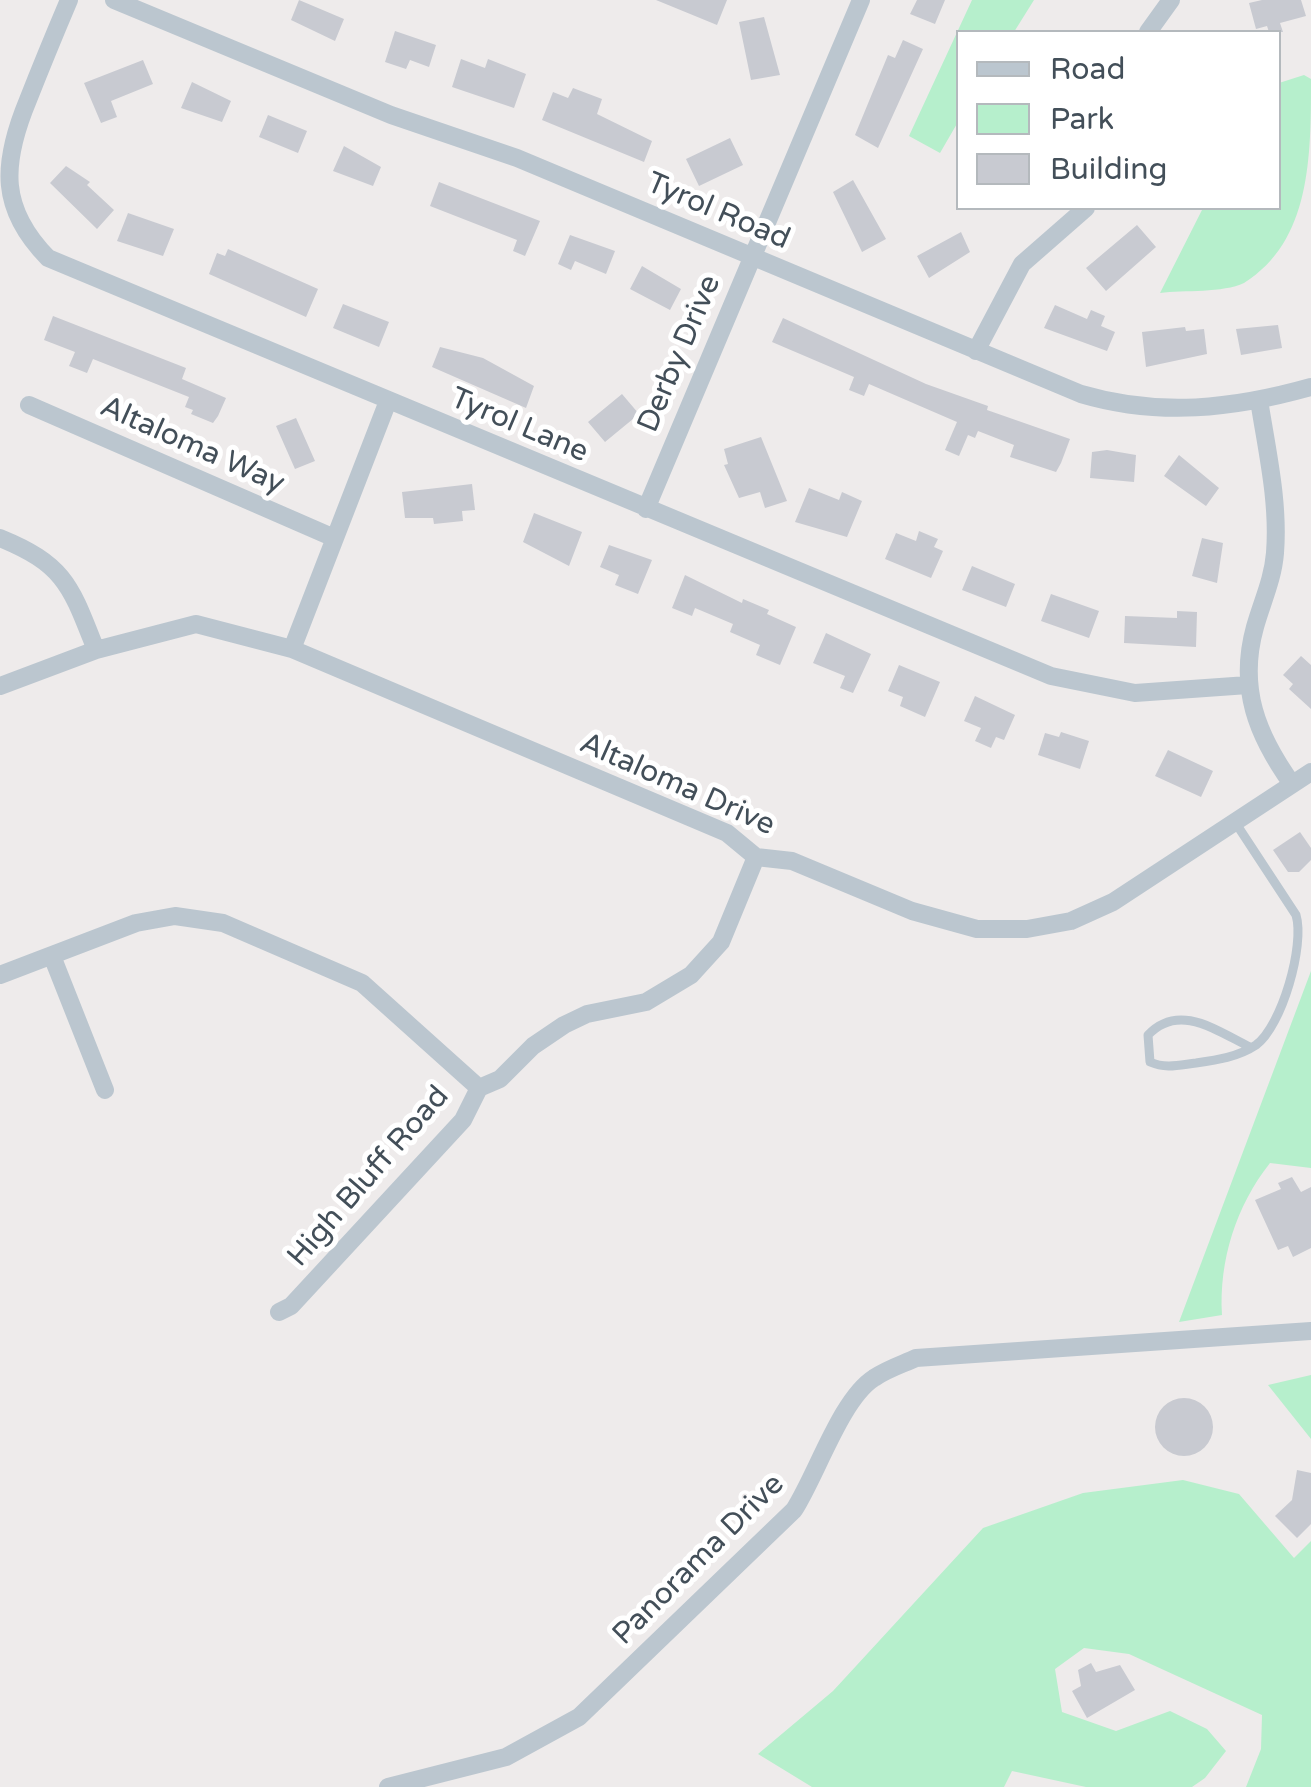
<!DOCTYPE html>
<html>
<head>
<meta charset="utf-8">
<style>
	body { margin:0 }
	#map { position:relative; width:1311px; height:1787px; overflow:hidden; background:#eeebeb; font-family:"Varela Round",sans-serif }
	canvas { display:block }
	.legend { position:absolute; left:956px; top:30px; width:325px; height:180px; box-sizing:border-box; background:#fff; border:2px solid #b4b9bd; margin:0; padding:12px 18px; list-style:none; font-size:30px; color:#434f59 }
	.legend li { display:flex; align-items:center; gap:20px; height:50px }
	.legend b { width:50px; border:2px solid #b4b9bd }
</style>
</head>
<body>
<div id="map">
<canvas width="1311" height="1787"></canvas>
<ul class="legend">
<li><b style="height:12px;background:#bbc6cf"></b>Road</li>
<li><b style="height:28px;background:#b6efcc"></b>Park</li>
<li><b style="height:28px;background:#c8cad1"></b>Building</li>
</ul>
</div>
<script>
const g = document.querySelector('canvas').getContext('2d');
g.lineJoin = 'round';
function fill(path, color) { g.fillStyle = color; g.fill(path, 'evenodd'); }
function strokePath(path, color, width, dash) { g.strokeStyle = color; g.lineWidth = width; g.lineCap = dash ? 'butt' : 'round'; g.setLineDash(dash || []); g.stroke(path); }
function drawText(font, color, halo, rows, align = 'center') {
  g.font = font + ' "Varela Round",sans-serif'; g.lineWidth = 10; g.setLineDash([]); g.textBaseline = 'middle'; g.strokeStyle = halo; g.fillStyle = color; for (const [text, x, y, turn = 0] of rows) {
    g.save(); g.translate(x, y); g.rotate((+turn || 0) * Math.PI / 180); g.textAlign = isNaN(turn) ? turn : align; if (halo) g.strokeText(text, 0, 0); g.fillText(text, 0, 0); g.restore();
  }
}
fill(new Path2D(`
	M972 0H1034L1014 32H958V122L940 153 909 136Z
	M1304 75 1311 79C1311 157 1311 241 1244 283 1223 293 1184 290 1160 293L1203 208H1278L1279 83Z
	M1311 971V1168L1270 1163C1236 1206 1219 1260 1222 1315L1179 1322Z
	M1311 1375V1439L1268 1385Z
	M1183 1480 1239 1494 1294 1558 1311 1541V1787H1246L1261 1749 1262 1715 1129 1654 1084 1648 1055 1669 1062 1712 1116 1731 1170 1711 1207 1729 1226 1751 1205 1778 1192 1787H1086L1012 1771 1004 1787H812L758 1754 833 1691 983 1528 1083 1493Z`), '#b6efcc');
fill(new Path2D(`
	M299 0 344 19 335 41 291 20Z
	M656 0H727L717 25Z
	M917 0H945L935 24 910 14Z
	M1262 0H1301L1306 16 1280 23 1283 32H1269L1267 26 1256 29 1249 3Z
	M764 17 780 75 751 80 739 22Z
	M395 31 436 45 429 67 410 60 406 69 385 62Z
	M903 40 923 49 878 148 855 135 888 55 895 58Z
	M461 59 485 68 488 59 526 74 514 108 452 87Z
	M143 60 153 84 111 101 117 117 101 123 84 83Z
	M192 82 231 101 222 122 181 108Z
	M573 88 602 99 597 114 652 141 644 162 542 120 553 92 568 98Z
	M268 115 307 131 298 153 259 137Z
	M730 138 743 165 699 186 686 159Z
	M344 146 381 167 373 186 333 171Z
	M66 166 90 182 87 185 114 210 97 229 50 183Z
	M853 180 886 239 862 252 833 192Z
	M439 182 540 221 525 256 513 251 517 240 430 206Z
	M128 213 174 229 163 256 117 241Z
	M1137 225 1156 247 1106 291 1086 268Z
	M961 232 970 252 929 278 917 256Z
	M570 235 615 251 606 274 575 261 571 270 558 264Z
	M228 249 318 289 306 317 209 274 217 253 225 256Z
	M642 266 681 289 670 310 630 289Z
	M343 304 389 322 379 347 333 328Z
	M1055 305 1087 319 1091 310 1105 316 1101 326 1115 332 1107 351 1044 328Z
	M53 316 186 368 182 379 226 398 218 416 213 423 191 414 193 410 185 407 189 397 93 359 87 373 69 366 75 352 44 340Z
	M783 318 926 384 988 406 987 410 1070 439 1061 463 1056 472 1010 457 1014 445 978 431 975 438 968 435 959 456 945 450 957 422 869 384 864 396 849 390 854 377 772 342Z
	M1278 325 1282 348 1241 355 1236 329Z
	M1185 327 1186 331 1204 329 1207 354 1146 367 1142 332Z
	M440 347 483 358 534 386 526 408 432 367Z
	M622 394 639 414 605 442 588 422Z
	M296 418 315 461 295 469 276 426Z
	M761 437 787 501 765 508 760 492 739 498 724 465 728 464 724 449Z
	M1107 450 1136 455 1134 482 1090 478 1092 452Z
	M1179 455 1219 488 1206 506 1164 476Z
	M472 484 475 510 462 511 463 521 434 524 433 518H405L402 492Z
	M809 488 839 500 842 492 862 501 847 537 795 522Z
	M534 513 582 532 569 566 523 542Z
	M919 531 938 539 934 547 943 551 931 578 885 559 896 533 916 541Z
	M1202 538 1223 543 1217 583 1192 576Z
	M609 545 652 560 638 594 615 585 619 575 600 567Z
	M972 566 1015 584 1006 607 962 590Z
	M685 575 742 603 743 599 769 610 767 614 796 627 780 665 756 655 760 645 730 632 733 624 695 608 692 616 672 608Z
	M1051 594 1099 611 1089 638 1041 621Z
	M1177 611 1197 612 1196 647 1124 643 1125 616 1177 618Z
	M826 633 871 654 853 693 840 688 845 676 813 663Z
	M1301 656 1311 665V709L1289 689 1293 684 1283 675Z
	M899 665 940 682 925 717 900 706 903 697 888 691Z
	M975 696 1015 715 1004 740 996 737 991 748 975 741 981 728 964 721Z
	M1061 732 1089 741 1080 769 1038 755 1045 733 1059 737Z
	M1168 750 1213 771 1201 797 1155 776Z
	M1300 832 1311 848V860L1299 872H1288L1273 850Z
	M1292 1177 1301 1192 1311 1187V1248L1293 1257 1288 1246 1278 1250 1255 1200 1281 1189 1278 1183Z
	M1155 1427a29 29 0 1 1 58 0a29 29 0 1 1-58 0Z
	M1297 1470 1311 1473V1524L1297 1538 1275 1516 1292 1500Z
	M1091 1663 1096 1672 1120 1665 1135 1690 1087 1718 1072 1691 1081 1686 1078 1670Z`), '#c8cad1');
strokePath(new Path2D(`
	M1235 822 1296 915C1305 945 1282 1026 1256 1045 1238 1057 1217 1060 1196 1063 1179 1065 1166 1069 1150 1062L1148 1035C1179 1002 1217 1031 1250 1047`), '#bbc6cf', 9);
strokePath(new Path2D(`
	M69 0C55 33 41 67 28 100 1 165 0 209 48 258L1051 676 1135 693 1248 685
	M114 0 391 115 517 158 1081 394C1159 417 1233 409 1311 387
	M1148 32 1171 0
	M976 351 1022 264 1086 208
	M1259 400C1267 451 1279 502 1275 553 1273 579 1262 602 1255 627 1238 688 1257 735 1292 784
	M29 405 332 537
	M646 509 861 0
	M0 538C66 565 71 587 96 650
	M292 649 388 401
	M0 686 96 650 196 624 292 649 727 833 756 857 792 861 912 911 977 929H1027L1071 921 1113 902 1311 772
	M52 956 105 1090
	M0 975 136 923 175 916 223 923 362 983 479 1088
	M279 1312 291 1306 463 1120 479 1088 500 1079 533 1046 564 1025 587 1014 646 1002 691 975 721 942 756 857
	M388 1787 506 1757 579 1717 794 1510C817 1474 841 1399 874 1378 887 1369 903 1364 916 1358L1311 1331`), '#bbc6cf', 18);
drawText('30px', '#434f59', '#fff', [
	["Tyrol Road",718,212,23],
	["Derby Drive",680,354,-67],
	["Tyrol Lane",519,426,23],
	["Altaloma Way",192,446,24],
	["Altaloma Drive",677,785,24],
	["High Bluff Road",369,1177,-49],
	["Panorama Drive",699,1560,-45]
]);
</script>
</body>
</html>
